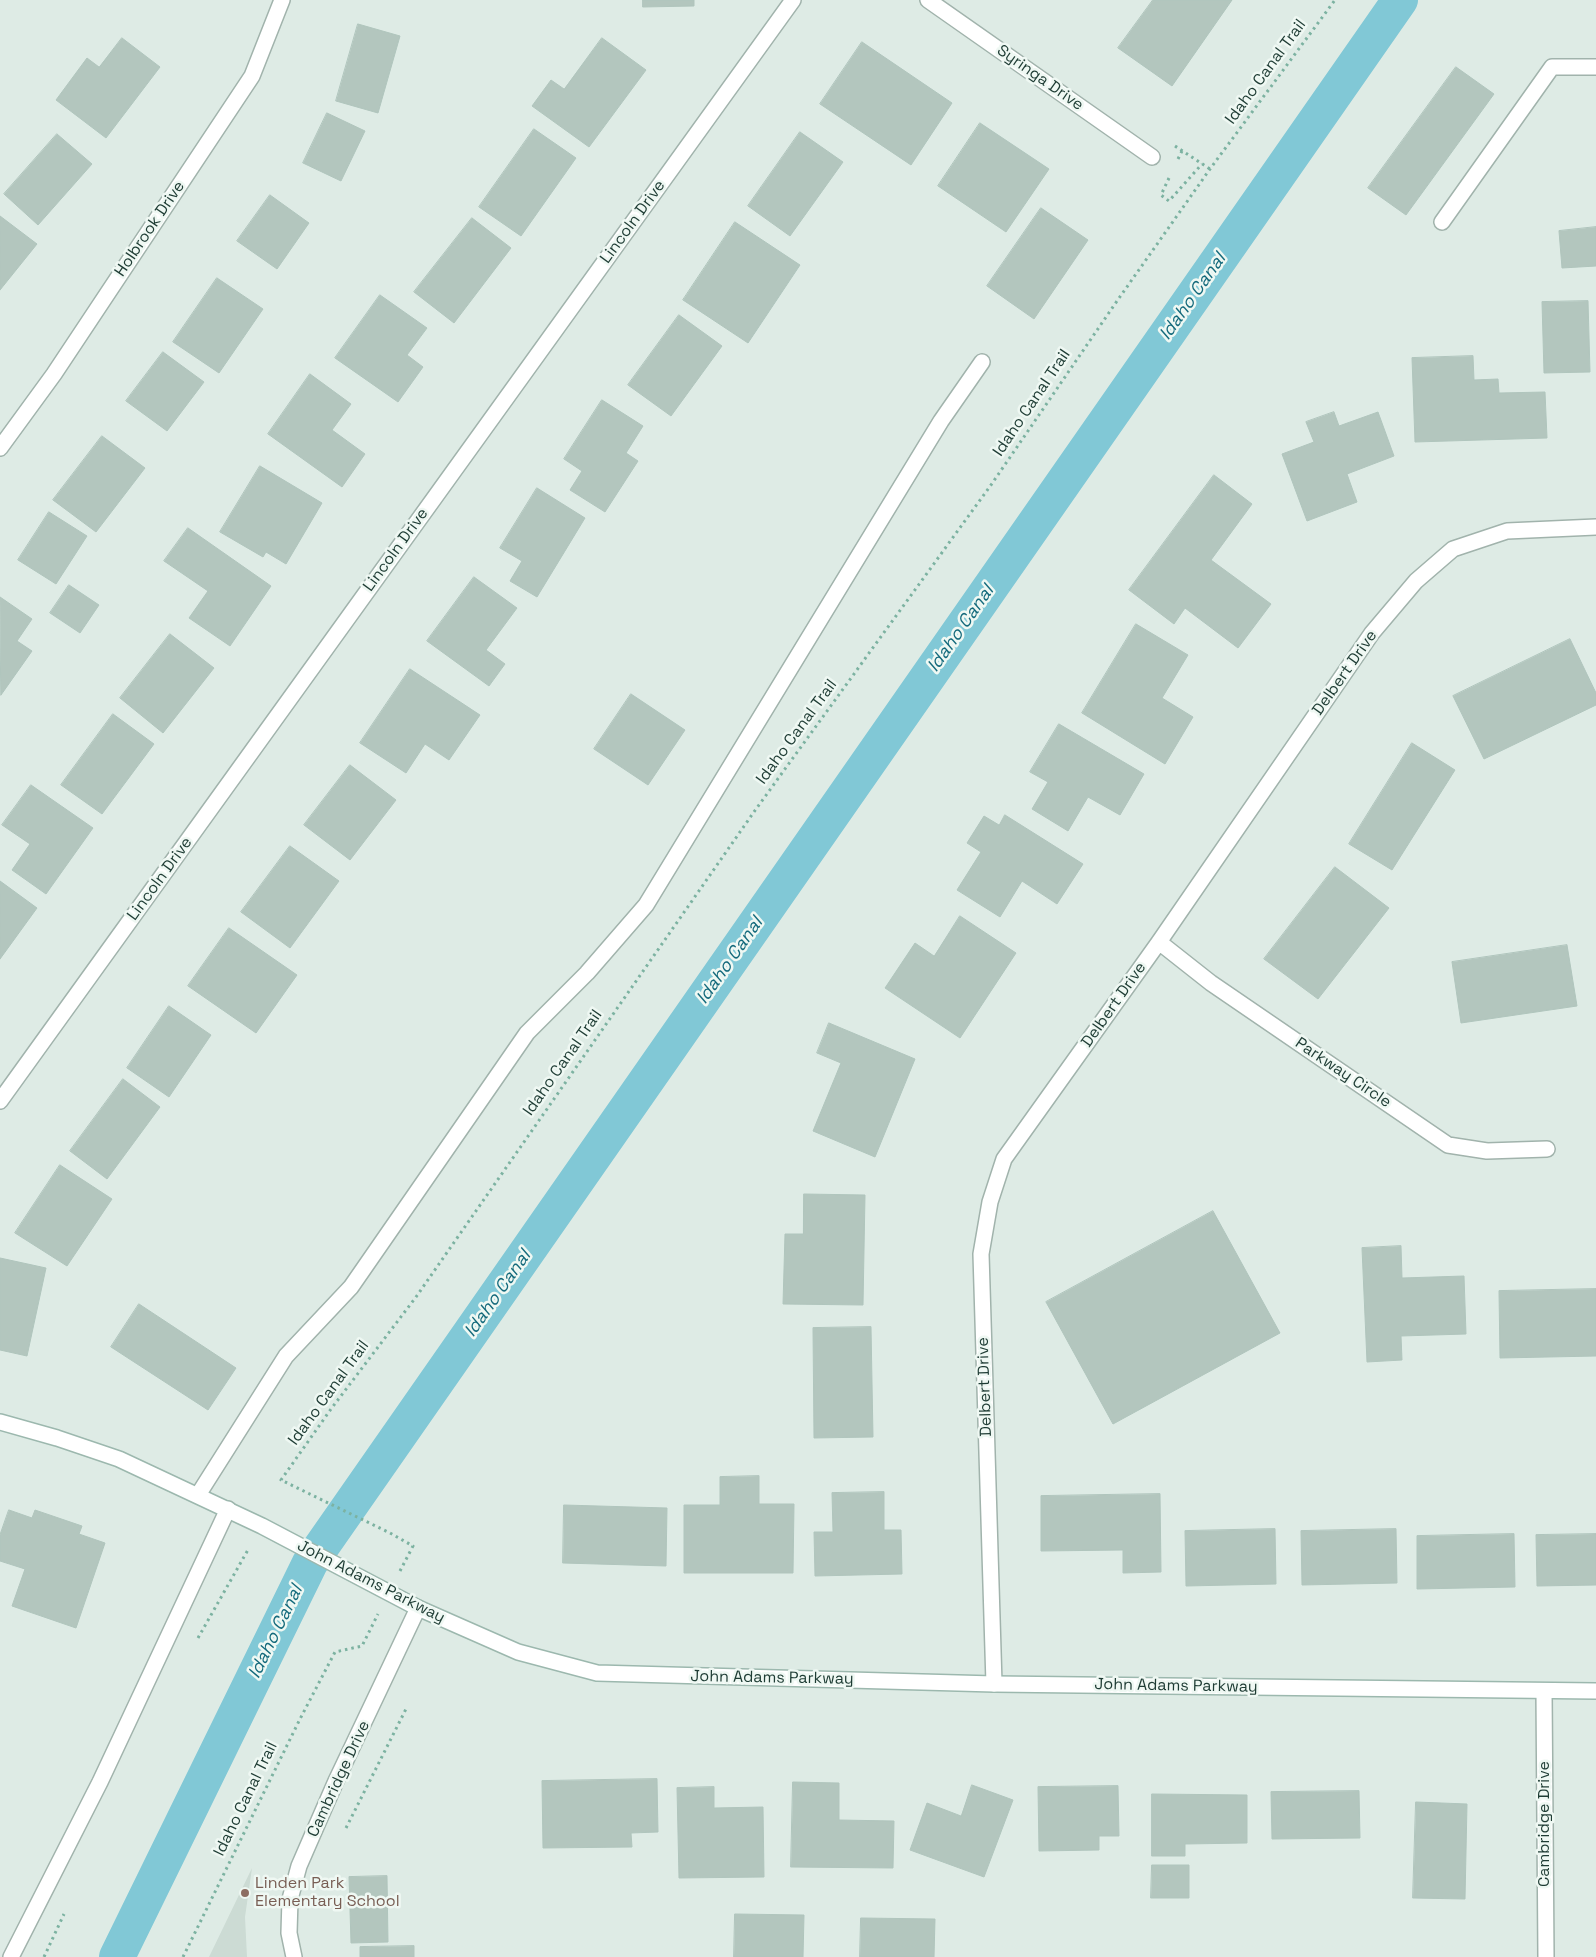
<!DOCTYPE html>
<html>
<head>
<meta charset="utf-8">
<style>
	body { margin:0 }
	canvas { display:block; background:#deebe5 }
</style>
</head>
<body>
<canvas width="1596" height="1957"></canvas>
<script>
const g = document.querySelector('canvas').getContext('2d');
g.lineJoin = 'round';
function fill(path, color) { g.fillStyle = color; g.fill(path, 'evenodd'); }
function strokePath(path, color, width, dash) { g.strokeStyle = color; g.lineWidth = width; g.lineCap = dash ? 'butt' : 'round'; g.setLineDash(dash || []); g.stroke(path); }
function drawText(font, color, halo, rows, align = 'center') {
  g.font = font + ' "Space Grotesk",sans-serif'; g.lineWidth = 5; g.setLineDash([]); g.textBaseline = 'middle'; g.strokeStyle = halo; g.fillStyle = color; for (const [text, x, y, turn = 0] of rows) {
    g.save(); g.translate(x, y); g.rotate((+turn || 0) * Math.PI / 180); g.textAlign = isNaN(turn) ? turn : align; if (halo) g.strokeText(text, 0, 0); g.fillText(text, 0, 0); g.restore();
  }
}
fill(new Path2D(`
	M252 1868 245 1917 247 1957H209Z`), '#ccdbd4');
strokePath(new Path2D(`
	M117 1957 310 1563 1400 0`), '#81c8d6', 36);
const building = new Path2D(`
	M643 0H694V6L643 7Z
	M1153 0H1232L1172 86 1118 48Z
	M358 24 400 36 378 113 336 101Z
	M122 38 160 67 106 138 56 100 87 58 99 67Z
	M602 38 646 70 589 147 532 106 551 80 564 89Z
	M862 42 952 103 911 165 820 104Z
	M1456 67 1494 94 1406 215 1368 188Z
	M327 113 365 131 341 181 303 163Z
	M980 123 1049 169 1006 232 938 186Z
	M534 129 576 158 521 236 479 207Z
	M800 132 843 162 790 236 748 206Z
	M57 134 92 164 38 225 4 194Z
	M270 195 309 223 277 269 237 241Z
	M1041 208 1088 240 1034 319 987 286Z
	M0 216 37 244 0 290Z
	M472 218 511 248 454 323 414 292Z
	M735 222 800 265 748 343 683 300Z
	M1596 227V266L1562 268 1559 231Z
	M217 278 263 309 219 373 173 342Z
	M380 295 427 328 407 355 423 367 398 402 335 358Z
	M1588 301 1590 372 1544 373 1542 302Z
	M679 315 722 346 671 416 628 385Z
	M163 352 204 382 167 431 126 401Z
	M1473 356 1474 380 1498 379 1499 393 1545 392 1547 438 1415 442 1412 358Z
	M310 374 351 404 332 430 365 454 342 487 268 434Z
	M602 400 643 426 626 453 638 461 605 512 570 490 582 471 564 459Z
	M1334 412 1339 426 1378 412 1394 456 1347 474 1357 502 1307 521 1282 454 1314 442 1306 422Z
	M102 436 145 468 96 532 53 500Z
	M260 466 322 503 286 564 266 552 263 557 220 532Z
	M1214 475 1252 504 1211 560 1271 604 1238 648 1185 608 1174 624 1129 590Z
	M537 488 585 518 537 597 510 581 522 561 500 548Z
	M49 512 87 536 56 584 18 560Z
	M188 528 271 586 230 646 189 618 208 591 164 561Z
	M474 577 517 608 486 650 505 664 489 686 427 641Z
	M69 585 99 605 80 633 50 613Z
	M0 597 32 619 17 641 32 651 1 695Z
	M1136 624 1188 655 1162 698 1193 717 1165 764 1082 713Z
	M170 634 214 668 163 733 120 698Z
	M1570 639 1596 693V705L1484 759 1453 696Z
	M410 669 480 715 449 760 425 744 406 773 360 743Z
	M631 694 685 730 648 785 594 749Z
	M113 714 154 744 102 814 61 785Z
	M1059 724 1144 774 1120 815 1088 797 1068 831 1032 809 1048 782 1030 772Z
	M1412 743 1455 770 1392 870 1349 844Z
	M350 765 396 800 350 860 304 825Z
	M31 785 93 828 46 894 12 870 30 844 2 825Z
	M1005 815 1083 864 1057 904 1022 881 1000 917 957 890 981 852 967 843 984 816 999 825Z
	M290 846 339 881 290 948 241 912Z
	M1335 867 1389 908 1318 999 1264 959Z
	M0 881 37 908 0 959Z
	M960 916 1016 953 960 1038 885 988 915 943 934 956Z
	M229 928 297 975 256 1033 188 986Z
	M1567 945 1577 1006 1461 1023 1452 962Z
	M169 1006 211 1035 169 1097 127 1068Z
	M829 1023 915 1059 875 1157 813 1131 841 1063 817 1053Z
	M123 1079 160 1107 107 1179 70 1151Z
	M60 1165 112 1199 67 1266 15 1233Z
	M804 1194 865 1195 863 1305 783 1304 785 1234H803Z
	M1213 1211 1280 1333 1113 1424 1046 1302Z
	M1401 1246 1402 1278 1464 1276 1466 1334 1401 1336 1402 1360 1367 1362 1362 1248Z
	M0 1258 46 1268 27 1356 0 1350Z
	M1596 1289V1356L1500 1358 1499 1291Z
	M139 1304 236 1368 208 1410 111 1347Z
	M871 1327 873 1437 814 1438 813 1328Z
	M759 1476V1504H794L793 1573H684V1505H720V1477Z
	M884 1492V1530H901L902 1574 815 1576 814 1532H833L832 1493Z
	M1160 1494 1161 1572 1123 1573V1550L1041 1551V1496Z
	M564 1505 667 1508 666 1566 563 1563Z
	M9 1510 32 1518 35 1510 82 1526 79 1534 105 1543 76 1628 12 1606 25 1569 0 1561V1535Z
	M1275 1529 1276 1584 1186 1586 1185 1531Z
	M1396 1529 1397 1583 1302 1585 1301 1531Z
	M1514 1534 1515 1587 1417 1589V1536Z
	M1596 1534V1585L1537 1586 1536 1535Z
	M657 1779 658 1832 631 1833 632 1847 543 1848 542 1781Z
	M793 1782 839 1783V1820L894 1821 893 1868 791 1867Z
	M972 1785 1013 1800 984 1877 910 1850 927 1803 961 1816Z
	M1118 1786 1119 1836H1099V1850L1039 1851 1038 1787Z
	M714 1787V1808L763 1807 764 1877 679 1878 677 1788Z
	M1359 1791 1360 1838 1272 1839 1271 1792Z
	M1152 1794 1247 1795V1843L1185 1844V1856H1152Z
	M1416 1802 1467 1804 1465 1899 1413 1898Z
	M1152 1865H1189V1898H1151Z
	M387 1876 388 1942 351 1943 349 1877Z
	M735 1914 804 1915 803 1957H734Z
	M861 1918 935 1919 934 1957H860Z
	M414 1946V1957H360V1947Z`);
fill(building, '#b3c6be');
strokePath(building, '#b0c5bd', 1);
const lane = new Path2D(`
	M1442 222 1552 67H1596
	M198 1495 286 1356 351 1287 527 1033 587 973 646 905 941 421 982 362
	M11 1957 100 1782 228 1509`);
const street = new Path2D(`
	M928 0 1152 157
	M0 448 54 374 252 76 282 0
	M1159 942 1211 983 1448 1145 1487 1151 1547 1149
	M0 1101 793 0
	M994 1684 981 1254 990 1202 1004 1159 1159 942 1372 633 1416 581 1453 549 1507 531 1596 527
	M1544 1691 1546 1957
	M294 1957 289 1933 290 1899 299 1866 336 1781 418 1608`);
const secondary = new Path2D(`
	M0 1422 57 1438 119 1459 262 1526 418 1608 518 1652 597 1673 994 1684 1596 1691`);
strokePath(lane, '#a1b3ac', 18);
strokePath(street, '#a1b3ac', 18);
strokePath(secondary, '#9cb8ae', 18);
strokePath(new Path2D(`
	M1175 146 1210 169
	M1178 159 1182 151
	M1169 178 1161 195 1169 201 1202 164
	M400 1571 413 1546 390 1533 281 1480 331 1409 416 1297 756 809 991 485 1117 301 1210 169 1335 0
	M198 1638 249 1548
	M346 1828 406 1709
	M44 1957 64 1914
	M183 1957 300 1719 335 1652 362 1646 378 1614`), '#7cb2a1', 3, [2.5, 4]);
strokePath(lane, '#fff', 15);
strokePath(street, '#fff', 15);
strokePath(secondary, '#fff', 15);
for (const [x, y, r, color] of [
	[245,1893,5,"#8d6e63"]
]) { const dot = new Path2D(); dot.arc(x, y, r, 0, 2 * Math.PI); g.fillStyle = color; g.fill(dot); strokePath(dot, '#eff8f3', 2); }
drawText('16px', '#1e3c34', '#eff8f3', [
	["Idaho Canal Trail",1266,72,-54],
	["Syringa Drive",1040,78,35],
	["Lincoln Drive",633,222,-54],
	["Holbrook Drive",150,229,-56],
	["Idaho Canal Trail",1032,403,-56],
	["Lincoln Drive",396,550,-54],
	["Delbert Drive",1345,673,-55],
	["Idaho Canal Trail",797,732,-54],
	["Lincoln Drive",160,879,-54],
	["Delbert Drive",1114,1005,-55],
	["Idaho Canal Trail",563,1063,-55],
	["Parkway Circle",1343,1073,34],
	["Delbert Drive",985,1387,-92],
	["Idaho Canal Trail",329,1393,-54],
	["John Adams Parkway",371,1582,27],
	["John Adams Parkway",772,1678,1],
	["John Adams Parkway",1176,1686,1],
	["Cambridge Drive",339,1779,-65],
	["Idaho Canal Trail",246,1799,-64],
	["Cambridge Drive",1545,1824,-90]
]);
drawText('16px', '#785e54', '#eff8f3', [
	["Linden Park",255,1884],
	["Elementary School",255,1902]
], 'left');
drawText('italic 18px', '#146a7c', '#eff8f3', [
	["Idaho Canal",1193,297,-55],
	["Idaho Canal",961,629,-55],
	["Idaho Canal",730,961,-55],
	["Idaho Canal",498,1294,-55],
	["Idaho Canal",276,1632,-64]
]);
</script>
</body>
</html>
